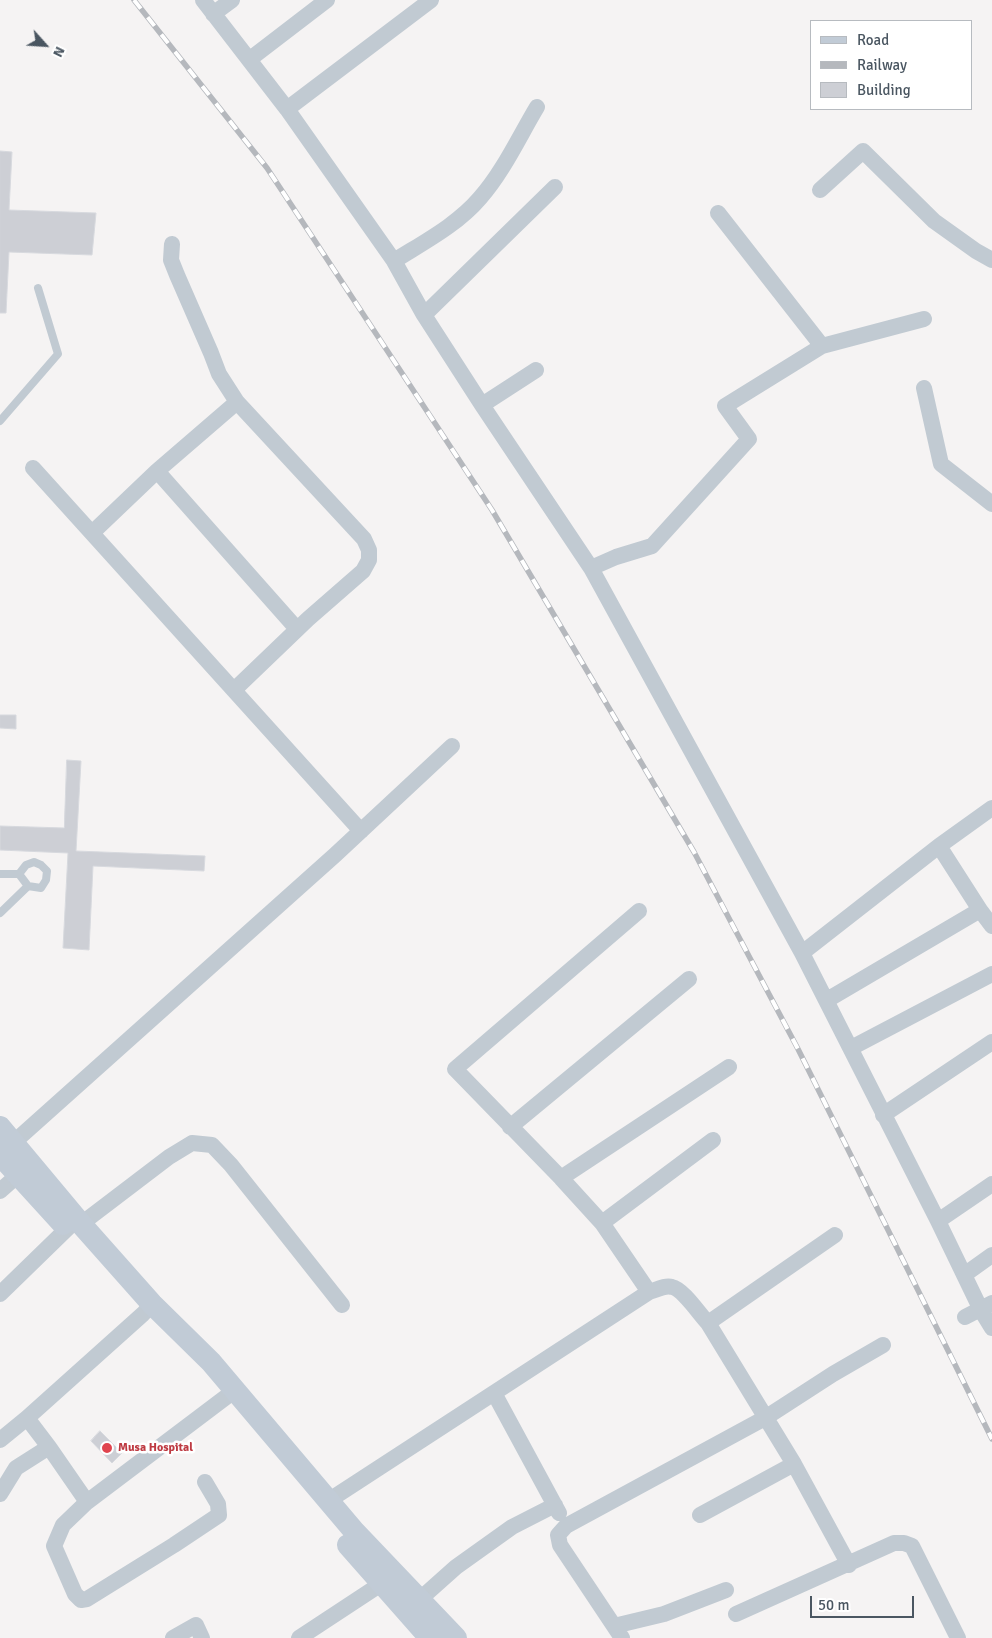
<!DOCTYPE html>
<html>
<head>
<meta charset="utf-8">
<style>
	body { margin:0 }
	#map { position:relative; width:992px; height:1638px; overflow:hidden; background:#f5f3f3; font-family:Signika,sans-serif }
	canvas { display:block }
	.legend { position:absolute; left:810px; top:20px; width:162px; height:90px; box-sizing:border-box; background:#fff; border:1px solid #b7bbc0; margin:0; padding:6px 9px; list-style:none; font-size:15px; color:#4a5661 }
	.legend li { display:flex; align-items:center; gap:10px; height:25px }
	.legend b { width:25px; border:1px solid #b7bbc0 }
	.north { position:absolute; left:20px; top:20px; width:50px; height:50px; -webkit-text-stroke:4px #fff; paint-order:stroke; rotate:116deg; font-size:14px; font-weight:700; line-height:20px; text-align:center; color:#4a5661 }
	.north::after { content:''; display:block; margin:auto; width:18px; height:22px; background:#4a5661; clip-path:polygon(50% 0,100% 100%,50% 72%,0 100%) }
	.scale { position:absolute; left:810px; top:1596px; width:104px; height:22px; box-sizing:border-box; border:2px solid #4a5661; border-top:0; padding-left:6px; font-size:15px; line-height:18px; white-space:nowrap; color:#4a5661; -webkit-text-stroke:4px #fff; paint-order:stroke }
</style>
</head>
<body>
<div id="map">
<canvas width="992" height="1638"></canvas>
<ul class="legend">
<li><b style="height:6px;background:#c1cbd6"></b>Road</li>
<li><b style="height:6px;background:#b5b8bd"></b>Railway</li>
<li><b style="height:14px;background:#cdcfd5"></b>Building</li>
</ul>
<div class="north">N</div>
<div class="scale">50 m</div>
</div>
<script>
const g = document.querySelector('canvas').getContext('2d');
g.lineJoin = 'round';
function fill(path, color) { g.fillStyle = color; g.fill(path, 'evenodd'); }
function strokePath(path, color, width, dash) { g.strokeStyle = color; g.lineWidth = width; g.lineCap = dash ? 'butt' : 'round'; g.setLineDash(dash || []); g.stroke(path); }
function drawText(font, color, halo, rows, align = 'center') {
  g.font = font + ' Signika,sans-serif'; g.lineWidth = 5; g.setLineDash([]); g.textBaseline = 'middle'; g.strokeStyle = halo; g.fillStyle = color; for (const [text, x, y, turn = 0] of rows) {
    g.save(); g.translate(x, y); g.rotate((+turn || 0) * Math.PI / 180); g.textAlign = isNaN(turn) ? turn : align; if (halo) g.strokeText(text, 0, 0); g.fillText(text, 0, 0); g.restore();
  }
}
const building = new Path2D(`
	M0 151 12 152 9 210 96 213 92 255 9 252 6 313H0Z
	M0 715H16V729L0 728Z
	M67 760 81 761 76 851 205 856 204 871 93 866 89 950 63 948 68 853 0 850V826L64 828Z
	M100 1431 122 1453 112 1463 91 1441Z`);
fill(building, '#cdcfd5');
strokePath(building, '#d7d9de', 1);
strokePath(new Path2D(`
	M0 421 58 354 38 288
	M34 862 41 865 47 871 46 880 41 888 28 886 19 874 26 865Z
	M0 874H19
	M0 913 28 886`), '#c1cad2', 8);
strokePath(new Path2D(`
	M203 0 287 109 394 261 424 315 482 405 591 568 802 953 939 846 992 808
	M213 14 232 0
	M250 59 327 0
	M287 109 431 0
	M820 190 863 151 934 221 976 251 992 260
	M718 213 822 346
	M394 261C424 242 457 225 480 198 503 172 519 137 537 107
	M424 315 555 187
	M924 388 941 464 992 504
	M482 405 536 370
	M33 468 361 831
	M157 471 297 629
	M92 533 157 471 237 402 219 374 211 353 177 275 171 260 172 244
	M591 568 616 557 652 546 749 439 725 406 822 346 924 319
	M234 690 308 619 363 571 369 560V550L364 539 237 402
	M939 846 980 910 992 926
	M639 911 455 1069 561 1178 602 1223 649 1292C656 1290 665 1285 672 1287 683 1289 700 1315 708 1323
	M802 953 938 1221 981 1310 992 1328
	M827 1000 980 910
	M851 1048 992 974
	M883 1115 992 1042
	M510 1127 689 979
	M13 1143 335 855 452 746
	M561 1178 729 1067
	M0 1191 26 1168
	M938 1221 992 1184
	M602 1223 713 1140
	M81 1224 169 1157 192 1143 212 1145 231 1165 342 1305
	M835 1235 708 1323 794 1464 849 1565
	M964 1275 992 1255
	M0 1294 75 1221
	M965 1317 992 1303
	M494 1393 559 1513
	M27 1418 49 1447 87 1502
	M0 1440 27 1418 143 1314 152 1304
	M205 1482 218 1504 219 1515 174 1545 87 1599 81 1600 75 1594 54 1546 63 1525 87 1502 234 1391
	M0 1494 16 1468 49 1447
	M328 1501 649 1292
	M700 1515 794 1464
	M419 1600 456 1567 512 1527 555 1505
	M736 1614 894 1543H904L912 1546 958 1638
	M614 1626 664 1614 726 1590
	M173 1638 196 1625 202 1638
	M299 1638 381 1584 388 1577
	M622 1638 560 1545 558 1535 566 1526 765 1418 833 1374 883 1345`), '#c1cad2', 16);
strokePath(new Path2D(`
	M0 1127 81 1224 152 1304 211 1362 354 1531 456 1638
	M0 1155 63 1224
	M348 1545 430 1638`), '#c1cbd6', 22);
const rail = new Path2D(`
	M134 0 267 168 492 510 694 852 798 1049 992 1439`);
strokePath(rail, '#b5b8bd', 5.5);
strokePath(rail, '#fff', 4, [11]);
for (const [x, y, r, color] of [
	[107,1448,6,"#e0444e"]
]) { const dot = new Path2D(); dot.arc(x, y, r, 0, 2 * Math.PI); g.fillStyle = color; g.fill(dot); strokePath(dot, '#fff', 2); }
drawText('bold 12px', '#be3a42', '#fff', [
	["Musa Hospital",118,1448]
], 'left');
</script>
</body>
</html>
